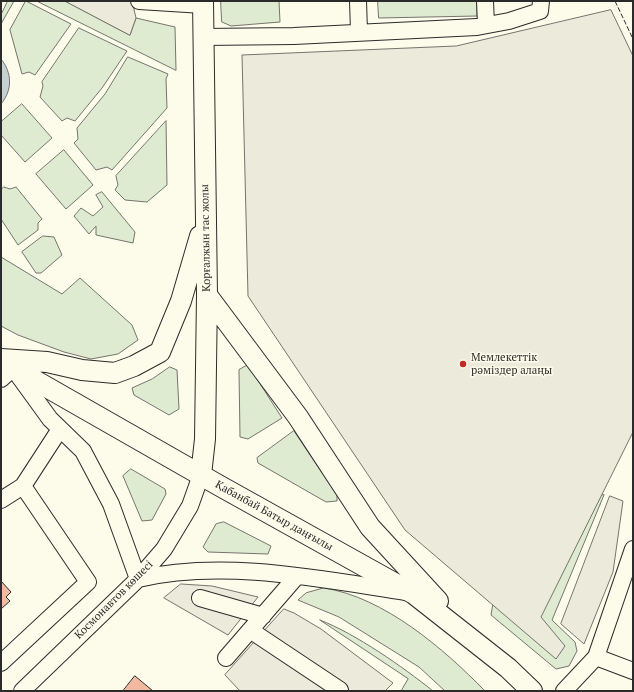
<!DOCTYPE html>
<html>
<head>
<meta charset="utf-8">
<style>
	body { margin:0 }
	#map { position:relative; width:634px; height:692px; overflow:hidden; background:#fdfbea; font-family:"PT Serif",serif }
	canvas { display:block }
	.frame { position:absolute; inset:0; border:2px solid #2b2b2b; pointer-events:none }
</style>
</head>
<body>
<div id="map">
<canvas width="634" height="692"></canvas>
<div class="frame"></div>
</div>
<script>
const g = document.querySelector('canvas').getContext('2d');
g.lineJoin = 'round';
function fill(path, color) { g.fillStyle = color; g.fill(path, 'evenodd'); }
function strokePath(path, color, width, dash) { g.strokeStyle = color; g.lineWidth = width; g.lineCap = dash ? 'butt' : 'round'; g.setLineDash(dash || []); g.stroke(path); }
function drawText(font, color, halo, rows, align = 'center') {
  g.font = font + ' "PT Serif",serif'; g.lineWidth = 3; g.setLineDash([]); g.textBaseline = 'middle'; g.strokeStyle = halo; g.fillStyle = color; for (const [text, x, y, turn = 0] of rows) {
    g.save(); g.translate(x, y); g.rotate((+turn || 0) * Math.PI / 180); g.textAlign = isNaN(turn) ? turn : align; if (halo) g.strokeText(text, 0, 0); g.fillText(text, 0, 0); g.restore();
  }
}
const green = new Path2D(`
	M8 1H14L1 24V15Z
	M26 1 71 24 35 75 29 72 22 74 10 30Z
	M37 1H65L130 35 136 18 175 27 176 70Z
	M221 1H279L280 22 231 26 222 22Z
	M378 1H477V16L379 18Z
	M79 28 127 51 102 88 75 121 67 118 62 121 40 97 43 86 42 82Z
	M128 57 168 74 166 79 167 108 112 170 107 167 96 170 74 143 78 139 77 128 105 94Z
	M22 104 52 138 25 162 1 135V122Z
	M166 121 167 185 147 202 125 200 115 190 118 185 116 176Z
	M64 150 93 185 66 209 36 174Z
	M4 187 10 189 16 187 42 219 38 223V230L18 245 1 219V190Z
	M102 192 135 232 133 243 96 235V226L89 234 74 216 81 208 93 216 103 207 96 195Z
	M43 236 54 237 62 255 41 273H36L22 252Z
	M1 257 62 294 80 278 132 325 138 340 118 354 91 359 64 352 18 335 1 326Z
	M248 365 282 418 248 439 240 437 239 370Z
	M170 367 177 370 179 409 169 415 134 395 132 388 152 379Z
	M294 431 337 495V501L326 502 258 463 257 458Z
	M131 469 165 489 166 494 152 520 142 521 123 476Z
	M604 495 552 620 575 642 577 651 569 666 556 669 491 615 509 506Z
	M224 522 271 546 268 554 208 552 203 547 216 524Z
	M324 588C384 597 444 649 485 691H445L419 667 339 617 298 600 306 593Z
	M320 620C356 634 403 667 433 691H401L408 679Z`);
fill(green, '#deebd1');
strokePath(green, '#74746e', 1);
const parking = new Path2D(`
	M65 1H132L136 18 130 35Z
	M611 10 633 56V432L541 617 565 646 556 659 405 530 248 296 242 55 456 46Z
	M610 496 623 501 613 572 584 644 561 624Z
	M181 584 212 586 258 597 228 635 164 598Z
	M284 609 294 613 321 629 393 683 385 691H240L225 675Z`);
fill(parking, '#eceadb');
strokePath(parking, '#74746e', 1);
const water = new Path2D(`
	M1 59C12 72 13 90 1 104Z`);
fill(water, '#c7d0d0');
strokePath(water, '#74746e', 1);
const building = new Path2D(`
	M1 581 11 592 6 597 10 601 1 609Z
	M135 676 153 691H123Z`);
fill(building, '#f2b8a0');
strokePath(building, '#2b2b2b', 1);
const minor = new Path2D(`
	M139 1 203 5
	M358 1 359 31
	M485 1 486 25
	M203 37 294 36 477 27 509 21 540 11 541 1
	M1 379 13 368 50 419 83 451 111 504 138 579
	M1 500 23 486
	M138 579C223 559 320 579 406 592
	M200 598 263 616
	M250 630 340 690
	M596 657 633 671
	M226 658 297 576
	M1 663 88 582 23 486 60 429
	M22 691 138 579 164 549 190 506 201 475
	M564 691 596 657 633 549`);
const major = new Path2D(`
	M207 295 298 417 370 527 438 601
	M1 359 47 362 82 370 115 373 134 366 160 352 181 301 200 236
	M1 361 220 486 414 594 508 668 532 691
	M201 475 205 439 207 295 203 1`);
strokePath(minor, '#2b2b2b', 18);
strokePath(major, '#2b2b2b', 22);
strokePath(minor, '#fdfbea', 16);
strokePath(major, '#fdfbea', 20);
strokePath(new Path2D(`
	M615 1 633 39`), '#2b2b2b', 1, [5, 2]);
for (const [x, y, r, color] of [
	[463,364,4,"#c62828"]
]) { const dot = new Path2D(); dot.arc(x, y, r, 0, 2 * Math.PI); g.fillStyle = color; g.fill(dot); strokePath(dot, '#fdfbea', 1.5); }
drawText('11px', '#2b2b2b', '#fdfbea', [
	["Қорғалжын тас жолы",206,238,-91],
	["Қабанбай Батыр даңғылы",274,516,29],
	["Космонавтов көшесі",114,600,-45]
]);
drawText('11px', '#2b2b2b', '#fdfbea', [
	["Мемлекеттік",471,358],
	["рәміздер алаңы",471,371]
], 'left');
</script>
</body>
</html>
